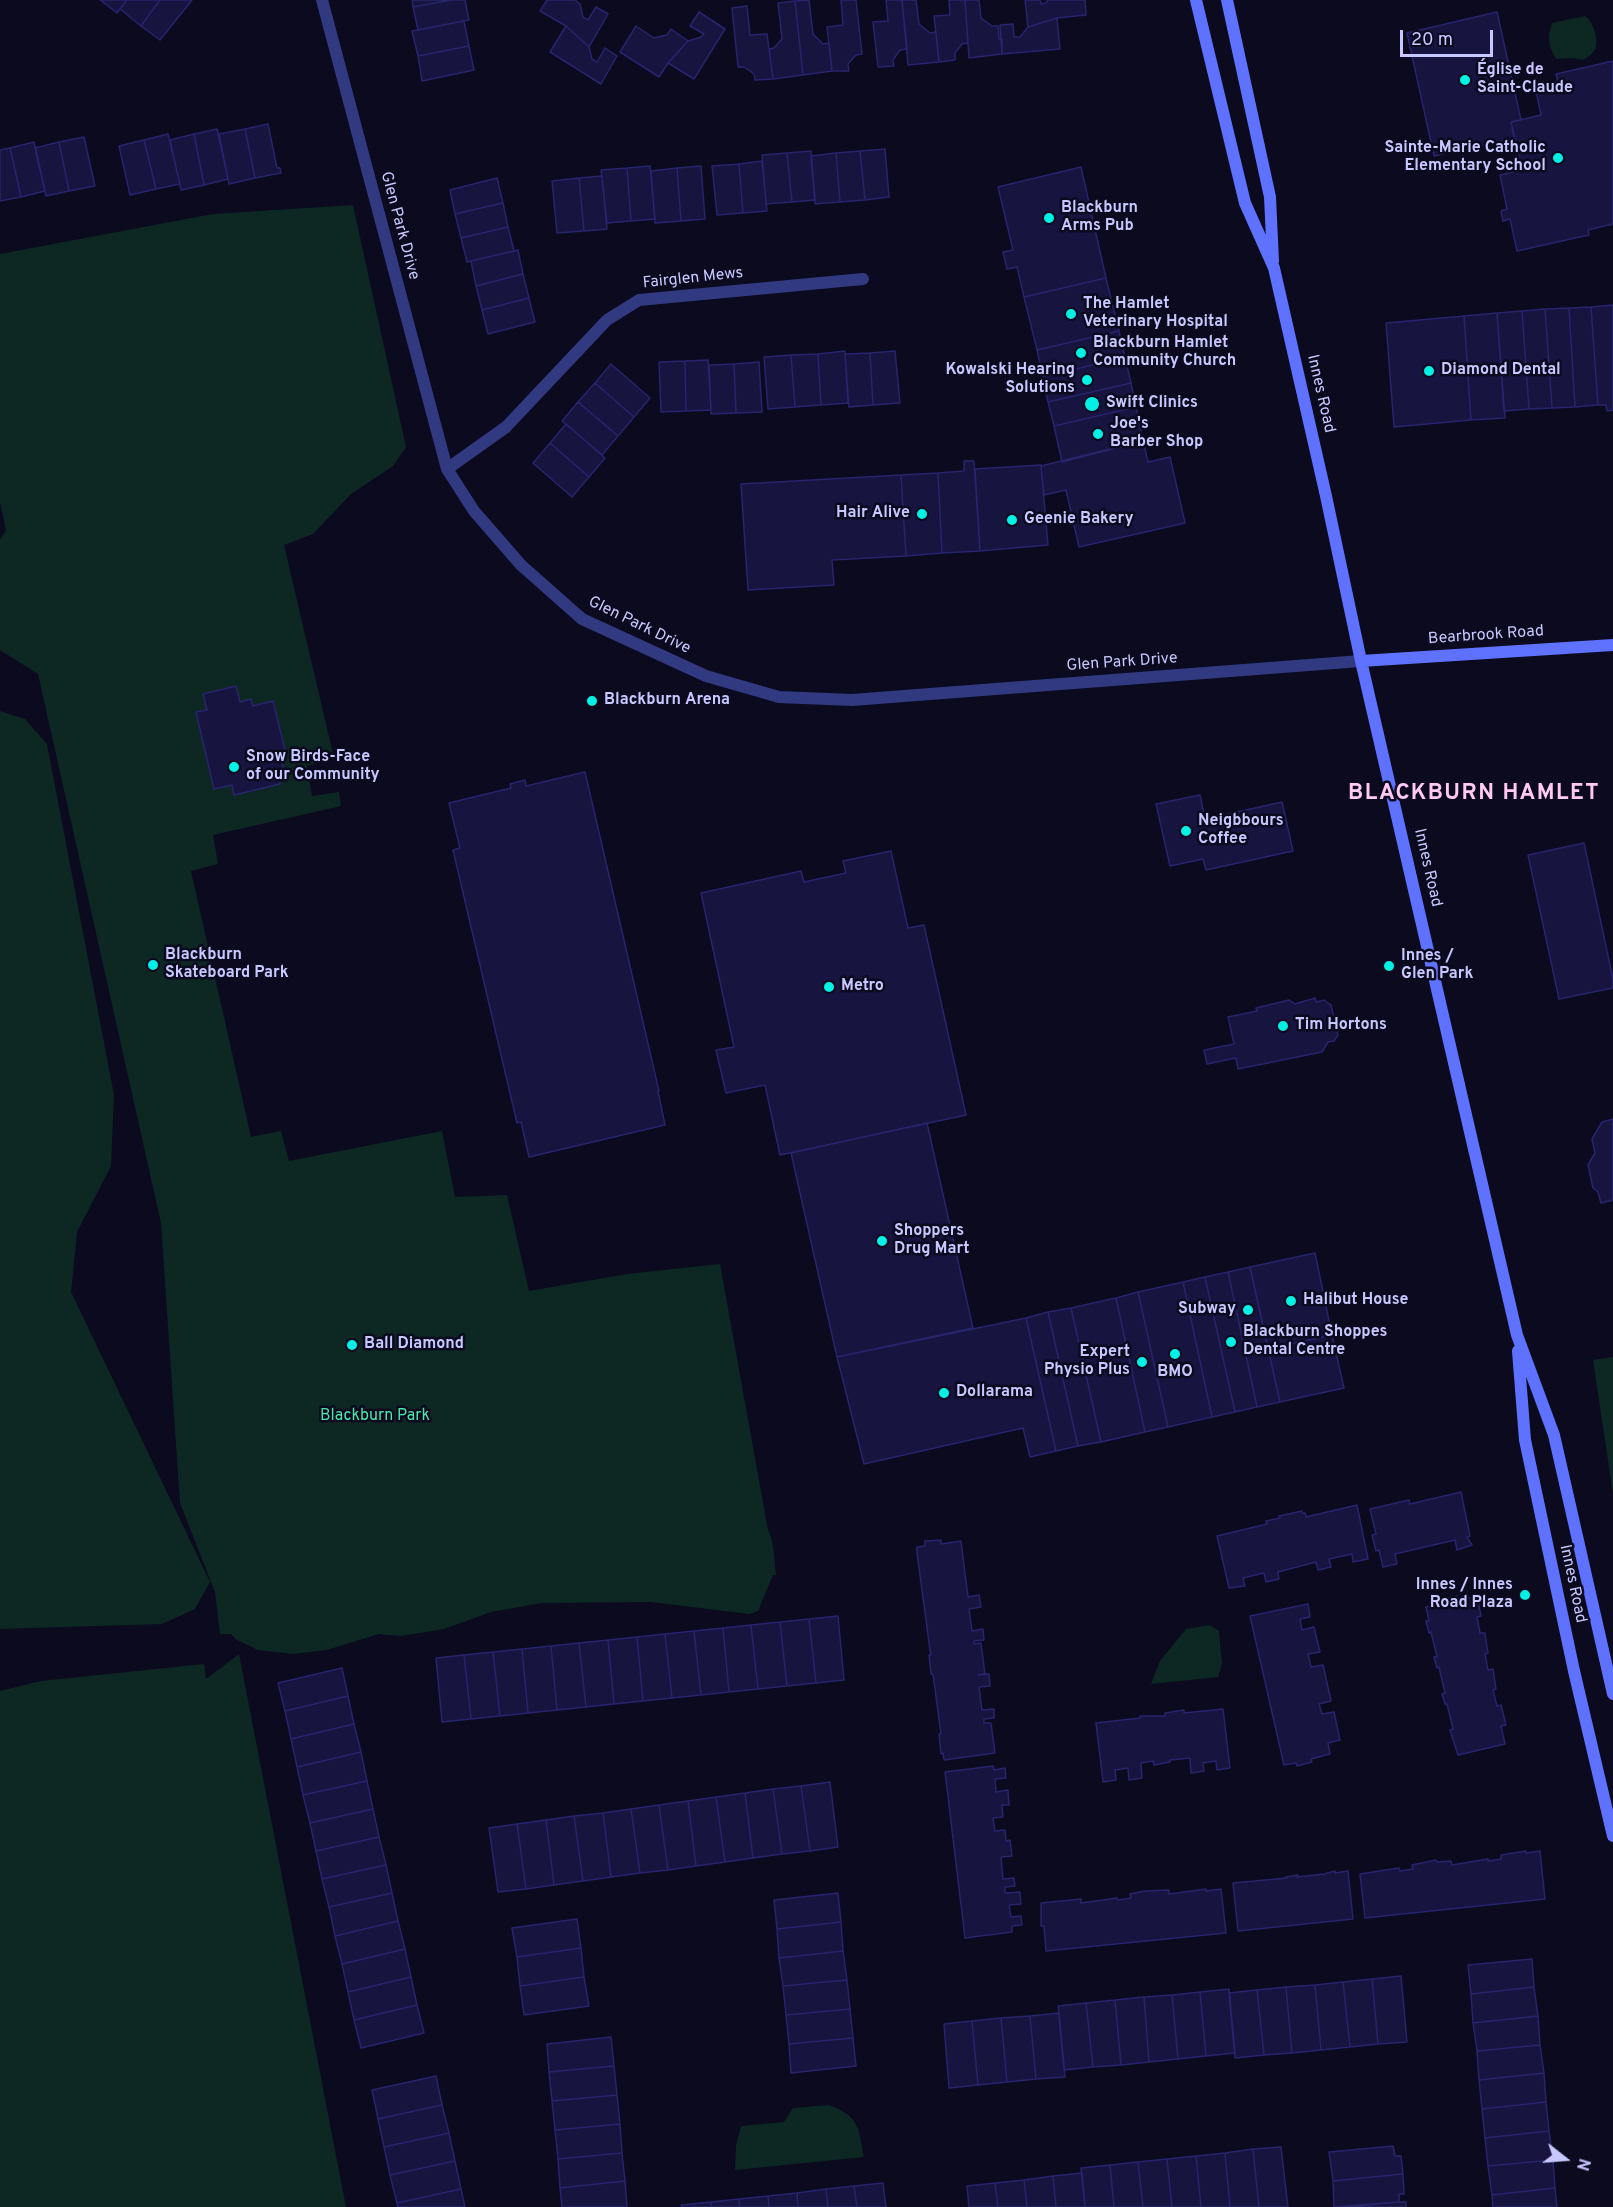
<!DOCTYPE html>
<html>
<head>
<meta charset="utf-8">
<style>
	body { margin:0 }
	#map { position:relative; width:1613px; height:2207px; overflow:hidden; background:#0b0a1e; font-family:Overpass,sans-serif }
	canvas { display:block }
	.north { position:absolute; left:1535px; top:2129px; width:60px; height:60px; -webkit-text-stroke:4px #0b0a1e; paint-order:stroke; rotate:107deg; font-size:16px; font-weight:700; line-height:24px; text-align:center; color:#c7c8ff }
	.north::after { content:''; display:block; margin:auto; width:21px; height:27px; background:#c7c8ff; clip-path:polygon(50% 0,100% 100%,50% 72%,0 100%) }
	.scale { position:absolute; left:1400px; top:30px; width:93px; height:27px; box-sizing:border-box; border:3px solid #c7c8ff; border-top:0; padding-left:8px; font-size:18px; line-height:21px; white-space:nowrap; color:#c7c8ff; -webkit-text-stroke:4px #0b0a1e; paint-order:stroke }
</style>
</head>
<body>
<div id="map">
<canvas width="1613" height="2207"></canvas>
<div class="north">N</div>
<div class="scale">20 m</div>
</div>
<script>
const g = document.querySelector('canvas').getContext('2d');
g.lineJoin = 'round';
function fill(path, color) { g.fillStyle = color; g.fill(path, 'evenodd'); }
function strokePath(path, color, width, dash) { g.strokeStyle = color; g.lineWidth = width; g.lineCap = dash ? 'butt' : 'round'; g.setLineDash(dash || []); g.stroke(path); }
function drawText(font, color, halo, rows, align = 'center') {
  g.font = font + ' Overpass,sans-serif'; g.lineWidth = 5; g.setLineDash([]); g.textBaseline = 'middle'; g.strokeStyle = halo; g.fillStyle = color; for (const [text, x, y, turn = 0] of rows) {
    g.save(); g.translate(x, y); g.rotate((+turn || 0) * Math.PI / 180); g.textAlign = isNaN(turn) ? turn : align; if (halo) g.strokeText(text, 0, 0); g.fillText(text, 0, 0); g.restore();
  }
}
fill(new Path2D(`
	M1585 16C1593 21 1598 38 1596 47 1594 53 1588 57 1583 60L1573 58 1556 59C1548 45 1547 38 1552 23Z
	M353 205 406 447 393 466 351 494 313 534 284 545 334 758 307 766 312 796 339 792 341 806 213 835 218 864 191 871 251 1137 281 1131 289 1161 442 1131 455 1197 507 1195 529 1291 627 1274 720 1264 768 1530C775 1545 774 1559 776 1575H773L758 1611 749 1614 651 1602 542 1603 491 1612 444 1629 401 1636 379 1634 327 1650 293 1654 258 1650 237 1640 231 1634H220L215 1592 180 1503 161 1223 38 674 0 650V540L6 530 0 502V254L213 214Z
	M0 711 25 719 47 744 114 1095 111 1166 77 1232 71 1292 210 1582 195 1609 162 1624 0 1629Z
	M1613 1357V1494L1593 1360Z
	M1210 1625 1219 1631 1222 1664 1218 1677 1151 1684 1160 1661 1186 1629Z
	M239 1654 346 2207H0V1691L41 1681 204 1664 206 1679Z
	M829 2105C860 2117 858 2127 864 2157L735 2170 736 2146 741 2126 784 2122 793 2108Z`), '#0d2823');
const building = new Path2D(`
	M100 0H127L117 13Z
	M127 0H160L141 26 120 9Z
	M160 0H192L160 40 141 26Z
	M412 0H451L413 7Z
	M451 0H465L469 20 418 30 413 7Z
	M547 0H575L580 4 583 17 588 20 596 7 608 14 589 47 566 26 540 11Z
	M809 0 813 34 823 44 829 43 832 71 803 75 795 1Z
	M841 0H856L862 54 856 55 848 64 849 71H832L827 27 843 25Z
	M886 0H902L907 49 900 50 893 60 894 66 878 67 873 22 888 21Z
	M902 0H916L919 24 930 33 936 32 939 62 908 65Z
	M949 0H965L968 43 962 44 955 53V60L939 62 934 16 950 15Z
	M965 0H979L981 18 992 26H998L999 39H1002V54L969 58Z
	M1025 0H1040L1041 4 1046 3 1048 0H1085L1086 15 1057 18 1028 27Z
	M795 1 803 75 773 79 769 49 774 48 782 39 778 3Z
	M747 6 750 35 767 34 773 79 755 80 754 74 744 67H738L732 8Z
	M699 12 725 29 694 79 668 63 688 41 701 37 704 34 690 26Z
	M1497 12 1521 120 1511 122 1514 138 1434 156 1407 33Z
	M1057 18 1060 49 1002 54 1000 25 1013 24 1014 37H1020L1028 27Z
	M464 21 469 46 418 56 412 31Z
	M566 26 589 47 592 59 597 62 605 48 617 56 601 84 550 52Z
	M636 26 654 38 667 35 671 29 688 41 668 63 659 77 620 52Z
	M469 46 474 70 422 81 418 56Z
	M1613 61V224L1588 230 1589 235 1517 251 1510 219 1503 221 1501 211 1507 209 1500 175 1522 170 1511 122 1541 115 1535 86 1558 81 1556 74Z
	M268 124 277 168H280L281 173 255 178 245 129Z
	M217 129 228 179 204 185 194 134Z
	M245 129 255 178 229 184 219 134Z
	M168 134 180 184 156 189 144 140Z
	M194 134 204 185 181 190 170 140Z
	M84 137 95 186 69 191 59 142Z
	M144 140 156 189 130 195 119 146Z
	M34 142 45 191 21 197 10 148Z
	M59 142 69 191 46 196 35 148Z
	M10 148 21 197 0 201V150Z
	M885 149 889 197 865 200 860 151Z
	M811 151 815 200 792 202 787 153Z
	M860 151 865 200 840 202 836 153Z
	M787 153 792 202 766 204 762 155Z
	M836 153 840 202 815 204 811 156Z
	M762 161 767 211 743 213 739 164Z
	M739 164 743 213 717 215 712 166Z
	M650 166 655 219 631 221 627 168Z
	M701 166 705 219 681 221 677 168Z
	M1081 167 1106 278 1024 297 1017 267 1007 269 1003 252 1013 250 998 187Z
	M627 168 631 221 607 223 601 170Z
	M677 168 681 221 655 223 651 171Z
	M602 176 607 229 584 231 579 178Z
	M497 178 503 203 455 214 450 190Z
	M579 178 584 231 557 233 552 181Z
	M503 203 508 227 461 238 455 214Z
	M508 227 514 251 467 262 461 238Z
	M518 250 523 274 476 286 471 261Z
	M523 274 529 298 482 310 476 286Z
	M1106 278 1119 331 1037 350 1024 297Z
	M529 298 535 322 488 334 482 310Z
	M1613 305V410L1607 411 1606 405H1598L1591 307Z
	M1591 307 1598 405 1575 407 1569 308Z
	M1569 308 1575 407 1552 408 1545 309Z
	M1545 309 1552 408 1529 409 1522 311Z
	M1522 311 1529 409 1504 411 1497 313Z
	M1497 313 1505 418 1471 420 1464 316Z
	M1464 316 1471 420 1394 427 1386 323Z
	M1119 331 1125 357 1043 377 1037 350Z
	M845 351 848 403 821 405 818 354Z
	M895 351 900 403 873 405 870 353Z
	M870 353 873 405 849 407 845 354Z
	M818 354 821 405 795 407 791 355Z
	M791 355 795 407 768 409 764 357Z
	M1125 357 1131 383 1048 402 1043 377Z
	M708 360 711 410 686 411 685 361Z
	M685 361 686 411 661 412 659 362Z
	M759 362 762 412 736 413 734 364Z
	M611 364 650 398 634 417 595 383Z
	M734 364 736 413 711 414 709 365Z
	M595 383 634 417 618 436 578 402Z
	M1131 383 1136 407 1054 426 1048 402Z
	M578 402 618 436 602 455 562 421Z
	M1136 407 1143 441 1062 462 1054 426Z
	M566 424 605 458 589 477 550 443Z
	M1143 441 1148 462 1170 457 1185 523 1079 547 1066 490 1044 495 1041 466Z
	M550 443 589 477 572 497 533 463Z
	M964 461H974L980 551 942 553 938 473 964 471Z
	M1041 465 1048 545 980 551 975 469Z
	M938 473 942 553 906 556 901 475Z
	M901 475 906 556 832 560 834 585 748 590 741 484Z
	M236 686 240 702 251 699 253 706 273 701 286 754 280 755 284 773 278 775 280 784 234 795 232 785 214 789 196 712 207 710 203 694Z
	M585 772 659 1091H658L665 1125 529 1157 521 1122 517 1123 453 850 460 848 449 803 511 788 510 784 525 780 526 786Z
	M1200 795 1205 819 1282 802 1293 851 1206 870 1203 859 1170 866 1156 804Z
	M1584 843 1613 979V988L1559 999 1528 855Z
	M891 851 908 928 924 925 966 1115 780 1155 765 1085 726 1093 716 1050 734 1047 701 893 801 871 804 882 846 873 843 861Z
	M1315 998 1316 1002 1324 1000 1331 1005 1338 1035 1334 1041 1328 1042 1322 1052 1238 1069 1236 1058 1207 1064 1204 1050 1234 1044 1228 1017 1257 1011 1256 1008 1289 1000 1295 1004Z
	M1613 1119V1200L1601 1203 1598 1192 1593 1188 1588 1165 1595 1153 1592 1139 1602 1122Z
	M927 1123 973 1328 837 1357 791 1153Z
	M1315 1253 1332 1335 1268 1349 1250 1267Z
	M1250 1267 1280 1402 1257 1407 1228 1272Z
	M1228 1272 1257 1407 1235 1412 1205 1277Z
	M1205 1277 1235 1412 1212 1417 1183 1282Z
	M1183 1282 1212 1417 1168 1427 1138 1292Z
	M1138 1292 1168 1427 1145 1432 1116 1298Z
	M1116 1298 1145 1432 1101 1442 1071 1308Z
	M1071 1308 1101 1442 1078 1446 1048 1312Z
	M1048 1312 1078 1446 1056 1451 1026 1318Z
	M1026 1318 1056 1451 1030 1457 1023 1428 864 1464 837 1357Z
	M1332 1335 1344 1388 1280 1402 1268 1349Z
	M1461 1492 1470 1536 1467 1537 1472 1545 1457 1550 1455 1540 1395 1554 1397 1564 1383 1567 1379 1550 1376 1551 1372 1535 1376 1534 1370 1509 1409 1500 1410 1504Z
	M1357 1505 1368 1559 1353 1562 1352 1554 1329 1559 1331 1567 1318 1570 1316 1562 1278 1572 1279 1579 1266 1582 1264 1573 1243 1578 1245 1586 1229 1588 1217 1536 1267 1524 1266 1521 1280 1518 1279 1516 1302 1511V1513H1305L1306 1517Z
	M941 1540V1544L961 1541 968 1597 979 1595 981 1607 969 1609 972 1631 983 1629 984 1640 974 1641V1644L981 1643 985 1674 978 1675 989 1674 990 1686 979 1687 982 1710 994 1709V1718L984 1719V1723H991L995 1753 944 1760 943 1753 941 1754 939 1734H941L933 1674H931L929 1655H931L930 1650 917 1553V1547L925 1546V1541Z
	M1457 1596 1458 1600 1477 1596 1481 1616 1477 1617 1480 1633H1485L1488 1653 1485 1654 1488 1670 1493 1669 1496 1689 1493 1690 1497 1706 1501 1705 1506 1725 1501 1726 1505 1744 1458 1755 1450 1730 1453 1729 1447 1704H1445L1442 1694 1445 1693 1439 1667 1437 1668 1434 1657H1437L1431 1632 1429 1633 1426 1621H1429L1426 1607 1442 1603V1599Z
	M1308 1604 1310 1617 1300 1619 1302 1630 1314 1627 1320 1652 1308 1654 1311 1667 1323 1665 1331 1701 1319 1704 1322 1714 1334 1712 1340 1740 1328 1743 1330 1754 1311 1759 1312 1762 1297 1766 1296 1763 1284 1765 1250 1616Z
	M838 1616 844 1680 816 1683 809 1619Z
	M809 1619 816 1683 787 1686 780 1622Z
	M780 1622 787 1686 758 1689 751 1625Z
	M751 1625 758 1689 729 1692 723 1628Z
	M723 1628 729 1692 701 1695 694 1631Z
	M694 1631 701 1695 672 1698 665 1634Z
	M665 1634 672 1698 643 1701 637 1637Z
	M637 1637 643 1701 614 1704 608 1640Z
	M608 1640 614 1704 586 1707 579 1643Z
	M579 1643 586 1707 557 1710 551 1646Z
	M551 1646 557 1710 528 1713 522 1649Z
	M522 1649 528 1713 500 1716 493 1652Z
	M493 1652 500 1716 471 1719 464 1655Z
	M464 1655 471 1719 442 1722 436 1658Z
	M342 1668 348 1696 285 1711 278 1683Z
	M348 1696 354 1724 291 1739 285 1711Z
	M1223 1709 1230 1768 1217 1770 1216 1761 1203 1763 1204 1771 1191 1773 1190 1758 1170 1760V1762L1154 1765 1153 1761 1141 1763 1142 1778 1129 1780 1128 1768 1115 1770 1116 1780 1103 1782 1096 1723 1140 1718V1716H1165V1713L1184 1710V1713Z
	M354 1724 361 1752 297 1767 291 1739Z
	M361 1752 367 1781 303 1795 297 1767Z
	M993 1766 994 1770 1005 1768 1006 1778 995 1779 996 1792 1008 1790 1009 1805H1002L1003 1817 993 1818 995 1831 1005 1830 1006 1841 1010 1840 1012 1856 1001 1857 1003 1879 1014 1878 1015 1886 1005 1887V1893L1020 1892 1021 1904 1009 1905 1011 1917 1021 1916 1022 1925 1012 1926V1932L965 1938 945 1772Z
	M367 1781 373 1809 310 1823 303 1795Z
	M830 1782 838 1847 810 1851 801 1786Z
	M801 1786 810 1851 782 1854 773 1789Z
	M773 1789 782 1854 753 1858 745 1793Z
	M745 1793 753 1858 725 1862 716 1797Z
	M716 1797 725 1862 696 1866 688 1801Z
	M688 1801 696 1866 668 1870 659 1805Z
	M659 1805 668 1870 640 1873 631 1809Z
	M373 1809 379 1837 316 1851 310 1823Z
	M631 1809 640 1873 611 1877 603 1813Z
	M603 1813 611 1877 583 1881 574 1816Z
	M574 1816 583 1881 554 1885 546 1820Z
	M546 1820 554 1885 526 1889 517 1824Z
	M517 1824 526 1889 498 1892 489 1828Z
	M379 1837 386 1865 322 1879 316 1851Z
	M1526 1851V1853L1540 1851 1545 1899 1365 1918 1360 1874 1399 1868 1400 1871 1413 1869 1412 1865 1436 1860 1437 1862 1451 1861 1452 1865 1488 1859V1861L1501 1859V1855Z
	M386 1865 392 1893 329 1907 322 1879Z
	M1335 1871V1873L1348 1871 1353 1919 1238 1931 1233 1883 1287 1878 1286 1877 1298 1875 1297 1877 1324 1874Z
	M1206 1889V1891L1221 1889 1226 1933 1046 1951 1044 1926H1041V1903L1081 1899V1903L1117 1898 1118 1900 1131 1898 1130 1894 1145 1891 1169 1890V1894Z
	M392 1893 398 1921 335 1936 329 1907Z
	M838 1893 841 1922 777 1929 774 1900Z
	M577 1919 581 1948 517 1957 512 1928Z
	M398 1921 405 1949 342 1964 335 1936Z
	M841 1922 843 1951 779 1958 777 1929Z
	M581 1948 584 1977 520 1986 517 1957Z
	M405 1949 411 1977 348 1992 342 1964Z
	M843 1951 847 1980 783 1986 779 1958Z
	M1532 1959 1534 1987 1471 1994 1468 1965Z
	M1401 1976 1407 2042 1378 2044 1372 1979Z
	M411 1977 417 2005 354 2020 348 1992Z
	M584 1977 589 2006 524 2015 520 1986Z
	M1372 1979 1378 2044 1350 2047 1343 1982Z
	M847 1980 850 2009 786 2015 783 1986Z
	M1343 1982 1350 2047 1321 2050 1315 1985Z
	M1315 1985 1321 2050 1292 2053 1286 1987Z
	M1286 1987 1292 2053 1264 2055 1257 1990Z
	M1534 1987 1538 2016 1473 2023 1471 1994Z
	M1229 1989 1235 2053 1206 2056 1200 1992Z
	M1257 1990 1264 2055 1235 2058 1229 1993Z
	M1200 1992 1206 2056 1178 2059 1172 1995Z
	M1172 1995 1178 2059 1149 2062 1144 1997Z
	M1144 1997 1149 2062 1121 2065 1115 2000Z
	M1115 2000 1121 2065 1093 2067 1086 2003Z
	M1086 2003 1093 2067 1064 2070 1058 2006Z
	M417 2005 424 2033 361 2048 354 2020Z
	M850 2009 853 2038 789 2044 786 2015Z
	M1059 2013 1065 2077 1036 2079 1030 2016Z
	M1030 2016 1036 2079 1007 2082 1001 2018Z
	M1538 2016 1540 2045 1477 2051 1473 2023Z
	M1001 2018 1007 2082 978 2085 972 2021Z
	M972 2021 978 2085 949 2088 944 2024Z
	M611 2037 614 2066 549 2072 547 2044Z
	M853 2038 856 2066 791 2073 789 2044Z
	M1540 2045 1544 2073 1479 2080 1477 2051Z
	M614 2066 617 2095 552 2101 549 2072Z
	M1544 2073 1546 2102 1482 2109 1479 2080Z
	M436 2076 442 2105 378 2119 372 2090Z
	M617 2095 620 2124 555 2130 552 2101Z
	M1546 2102 1549 2131 1485 2138 1482 2109Z
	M442 2105 449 2133 384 2147 378 2119Z
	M620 2124 622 2153 558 2159 555 2130Z
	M1549 2131 1553 2160 1488 2166 1485 2138Z
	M449 2133 455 2161 390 2175 384 2147Z
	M1393 2146 1395 2156H1401L1403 2174 1333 2181 1329 2152Z
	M1281 2147 1288 2207H1259L1253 2149Z
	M1253 2149 1259 2207H1230L1225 2153Z
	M622 2153 625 2181 560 2188 558 2159Z
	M1225 2153 1230 2207H1201L1196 2156Z
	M1196 2156 1201 2207H1172L1167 2159Z
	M1167 2159 1172 2207H1143L1138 2162Z
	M1553 2160 1555 2188 1492 2195 1488 2166Z
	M455 2161 461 2189 397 2203 390 2175Z
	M1138 2162 1143 2207H1114L1110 2165Z
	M1110 2165 1114 2207H1085L1081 2168Z
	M1082 2173 1085 2207H1056L1053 2176Z
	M1403 2174 1404 2194H1399V2202L1334 2207 1333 2181Z
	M1053 2176 1056 2207H1027L1024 2180Z
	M1024 2180 1027 2207H998L995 2183Z
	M625 2181 627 2207H562L560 2188Z
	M883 2183 886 2207H857L854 2186Z
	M995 2183 998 2207H969L967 2186Z
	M854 2186 857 2207H828L826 2189Z
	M1555 2188 1557 2207H1493L1492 2195Z
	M461 2189 465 2207H398L397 2203Z
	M826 2189 828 2207H798L797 2193Z
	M797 2193 798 2207H769L768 2196Z
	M768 2196 769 2207H740L739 2199Z
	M739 2199 740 2207H711V2202Z
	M711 2202V2207H682L681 2205Z
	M1406 2202V2207H1346L1399 2202Z`);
fill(building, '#171440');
strokePath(building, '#28246e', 1.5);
strokePath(new Path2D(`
	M322 0 447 469 474 511 521 565 582 619 706 676 779 697 852 700 1361 661
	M447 469 506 427 607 320 639 300 863 279`), '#313981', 12);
strokePath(new Path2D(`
	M1196 0 1245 203 1274 268 1326 496 1361 661 1517 1335 1554 1435 1613 1694
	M1227 0 1270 197 1273 261
	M1361 661 1613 645
	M1518 1351 1525 1440 1574 1671 1613 1836`), '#5e71ff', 12);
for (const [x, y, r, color] of [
	[1465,80,6,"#00f2e7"],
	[1558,158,6,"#00f2e7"],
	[1049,218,6,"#00f2e7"],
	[1071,314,6,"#00f2e7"],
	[1081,353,6,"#00f2e7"],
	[1429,371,6,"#00f2e7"],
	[1087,380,6,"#00f2e7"],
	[1092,404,8,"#00f2e7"],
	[1098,434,6,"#00f2e7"],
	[922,514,6,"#00f2e7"],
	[1012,520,6,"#00f2e7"],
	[592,701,6,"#00f2e7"],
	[234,767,6,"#00f2e7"],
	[1186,831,6,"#00f2e7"],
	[153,965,6,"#00f2e7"],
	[1389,966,6,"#00f2e7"],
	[829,987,6,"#00f2e7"],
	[1283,1026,6,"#00f2e7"],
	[882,1241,6,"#00f2e7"],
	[1291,1301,6,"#00f2e7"],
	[1248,1310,6,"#00f2e7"],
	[1231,1342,6,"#00f2e7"],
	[352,1345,6,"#00f2e7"],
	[1175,1354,6,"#00f2e7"],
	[1142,1362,6,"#00f2e7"],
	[944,1393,6,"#00f2e7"],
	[1525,1595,6,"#00f2e7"]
]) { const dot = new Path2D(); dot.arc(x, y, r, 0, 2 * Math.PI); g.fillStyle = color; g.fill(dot); strokePath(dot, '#0b0a1e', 2); }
drawText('bold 16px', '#c7c8ff', '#0b0a1e', [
	["Église de",1477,71],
	["Saint-Claude",1477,89],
	["Sainte-Marie Catholic",1546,149,"right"],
	["Elementary School",1546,167,"right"],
	["Blackburn",1061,209],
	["Arms Pub",1061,227],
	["The Hamlet",1083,305],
	["Veterinary Hospital",1083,323],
	["Blackburn Hamlet",1093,344],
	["Community Church",1093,362],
	["Kowalski Hearing",1075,371,"right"],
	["Solutions",1075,389,"right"],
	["Diamond Dental",1441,371],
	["Swift Clinics",1106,404],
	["Joe's",1110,425],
	["Barber Shop",1110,443],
	["Hair Alive",910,514,"right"],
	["Geenie Bakery",1024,520],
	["Blackburn Arena",604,701],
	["Snow Birds-Face",246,758],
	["of our Community",246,776],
	["Neigbbours",1198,822],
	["Coffee",1198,840],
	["Blackburn",165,956],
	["Skateboard Park",165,974],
	["Innes /",1401,957],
	["Glen Park",1401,975],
	["Metro",841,987],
	["Tim Hortons",1295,1026],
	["Shoppers",894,1232],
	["Drug Mart",894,1250],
	["Halibut House",1303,1301],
	["Subway",1236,1310,"right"],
	["Blackburn Shoppes",1243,1333],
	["Dental Centre",1243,1351],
	["Ball Diamond",364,1345],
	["Expert",1130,1353,"right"],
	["Physio Plus",1130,1371,"right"],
	["BMO",1175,1373,"center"],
	["Dollarama",956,1393],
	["Innes / Innes",1513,1586,"right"],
	["Road Plaza",1513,1604,"right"]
], 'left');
drawText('16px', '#c7c8ff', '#0b0a1e', [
	["Glen Park Drive",399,226,75],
	["Fairglen Mews",693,279,-6],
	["Innes Road",1320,394,77],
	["Glen Park Drive",639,626,26],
	["Bearbrook Road",1486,636,-4],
	["Glen Park Drive",1122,663,-4],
	["Innes Road",1427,868,77],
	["Innes Road",1572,1584,78]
]);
drawText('16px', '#49e8aa', '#0b0a1e', [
	["Blackburn Park",375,1417]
]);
g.letterSpacing = '1.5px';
drawText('bold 22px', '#ffc9f3', '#0b0a1e', [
	["BLACKBURN HAMLET",1474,795]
]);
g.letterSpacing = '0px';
</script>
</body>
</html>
